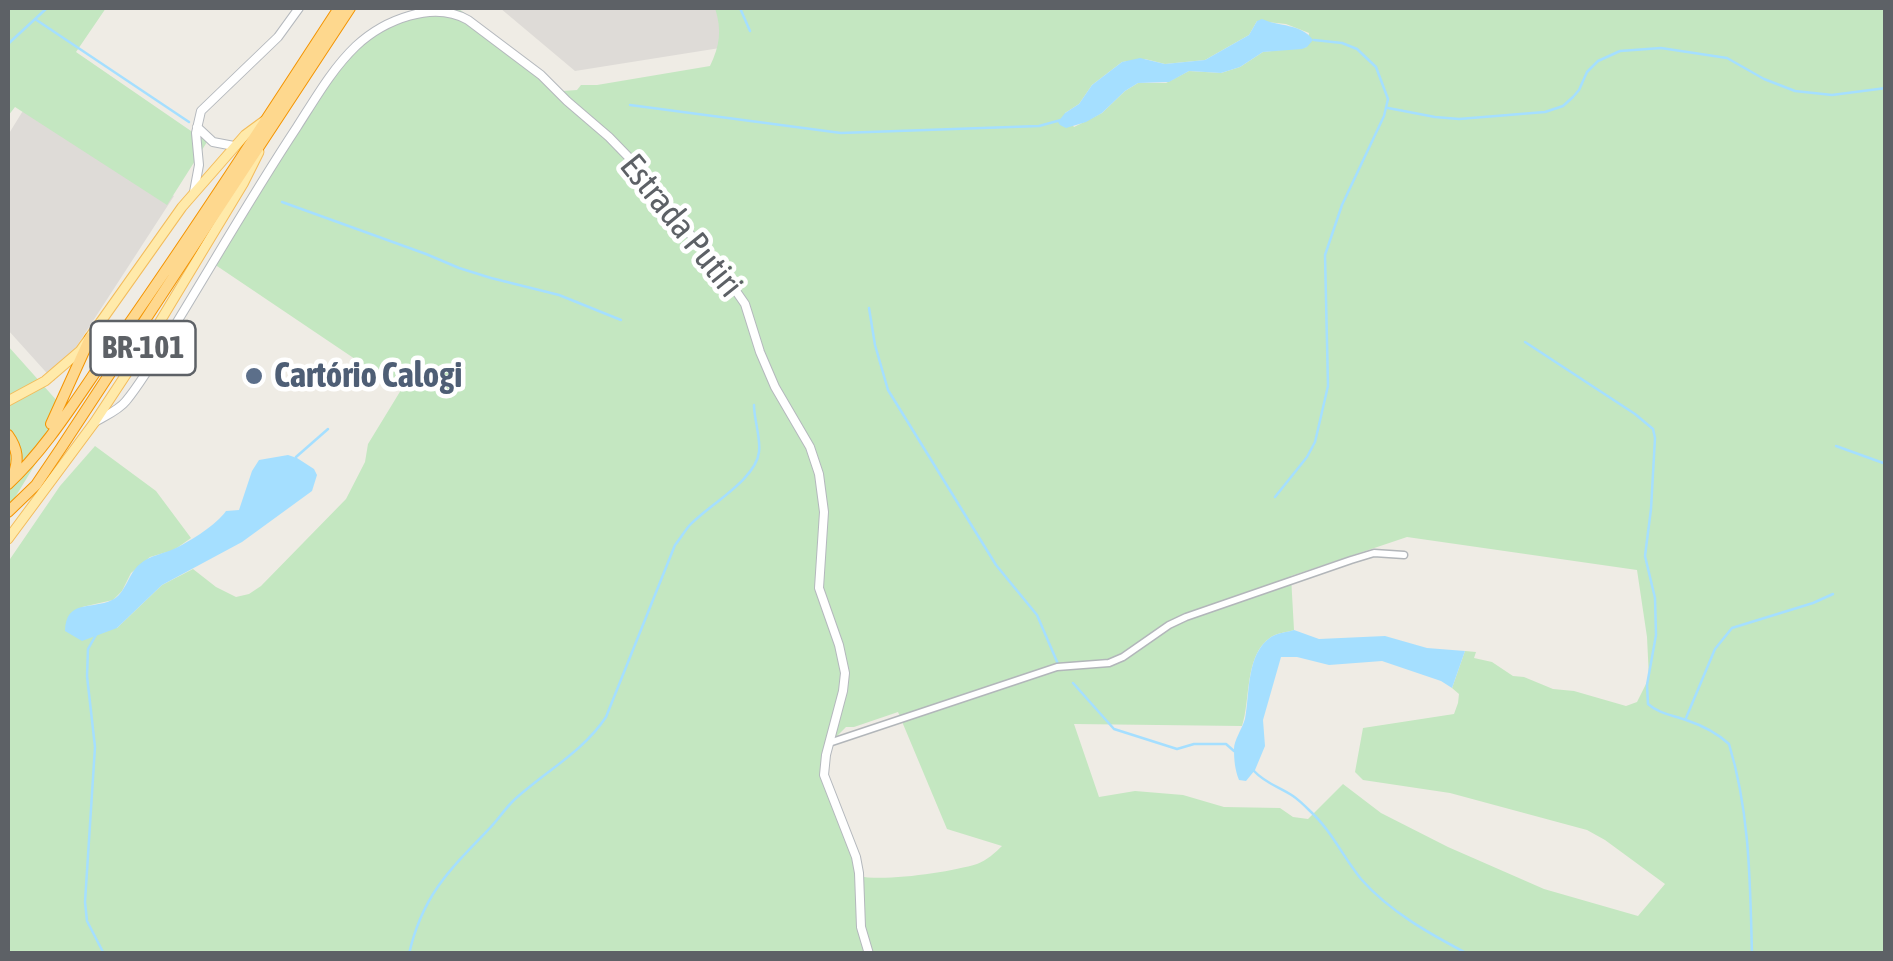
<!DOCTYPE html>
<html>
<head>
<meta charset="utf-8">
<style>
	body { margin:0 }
	#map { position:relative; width:1893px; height:961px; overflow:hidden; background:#efece5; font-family:"Asap Condensed",sans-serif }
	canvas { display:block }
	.frame { position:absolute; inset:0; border:10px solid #5d6166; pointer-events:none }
</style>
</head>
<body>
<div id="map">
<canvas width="1893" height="961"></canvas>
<div class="frame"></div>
</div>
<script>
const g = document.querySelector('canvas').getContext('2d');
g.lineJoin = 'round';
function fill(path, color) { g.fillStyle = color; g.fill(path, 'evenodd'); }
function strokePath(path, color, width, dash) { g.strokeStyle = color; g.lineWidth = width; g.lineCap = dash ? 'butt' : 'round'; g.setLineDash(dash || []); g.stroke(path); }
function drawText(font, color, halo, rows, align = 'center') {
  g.font = font + ' "Asap Condensed",sans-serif'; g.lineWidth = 9; g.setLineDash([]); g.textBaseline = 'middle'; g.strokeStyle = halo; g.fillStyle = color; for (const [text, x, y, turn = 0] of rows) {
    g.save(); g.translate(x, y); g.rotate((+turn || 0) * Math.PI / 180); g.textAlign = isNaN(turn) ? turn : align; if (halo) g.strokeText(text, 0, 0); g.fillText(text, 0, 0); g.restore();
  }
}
fill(new Path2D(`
	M500 8H740L745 44 575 71Z
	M29 101 174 196 54 381 8 330V135Z`), '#dedbd7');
fill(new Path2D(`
	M8 8H106L76 52 207 142 167 205 15 107 8 116Z
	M426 8 459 9 530 62 563 91 577 90 581 85H597L710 66C720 45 722 30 715 8H1885V953L8 954V562L60 486 95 446 156 491 191 538 174 550 150 557 131 573 122 591 113 600 82 607 117 628 162 585 193 569 216 587 236 597 249 594 261 586 346 499 365 462 368 444 401 390 214 264 341 59 398 17ZM1257 21 1286 24 1309 33 1307 47 1263 52 1240 67 1221 73 1189 71 1166 83H1138L1125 91 1102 113 1074 127 1065 113 1079 104 1092 85 1122 62 1145 59 1165 64 1205 60 1249 35ZM1407 537 1637 570 1647 637 1649 678 1637 702 1626 706 1574 691 1553 689 1524 677 1513 676 1492 662 1474 658 1476 652 1465 651 1452 688 1459 694 1458 703 1454 714 1363 728 1355 772 1363 780 1450 793 1587 830 1605 840 1665 884 1638 916 1544 889 1448 847 1381 813 1343 784 1308 819 1293 817 1280 808 1224 807 1183 795 1135 791 1099 797 1074 724 1242 726C1251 699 1244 655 1271 637 1277 633 1288 632 1294 630L1291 576ZM898 712 947 829 1002 846C996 852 986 861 977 864 951 872 884 882 858 876L823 771 833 740 846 727H854Z
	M8 346 67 412 8 509Z`), '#c4e7c1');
fill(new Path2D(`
	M1262 19C1279 27 1301 23 1313 40L1307 47 1302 49 1263 52 1240 67 1221 73 1189 71 1169 82 1138 83 1125 91 1102 113 1086 122 1066 128 1060 125 1058 122 1065 113 1079 104 1092 85 1122 62 1140 58 1165 64 1205 60 1249 35 1257 21Z
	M288 455 297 458 314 469 317 475 312 491 242 542 162 585 117 628 82 641 65 631C66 599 91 610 112 600 126 594 128 573 140 564 150 555 164 554 176 548 192 540 216 525 226 511L239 510 252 471 259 460Z
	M1294 630 1319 639 1385 636 1427 648 1465 651 1452 688 1441 681 1382 661 1329 665 1297 657H1281L1263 720 1265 746 1255 770 1246 781 1239 780C1235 770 1234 760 1234 749 1234 740 1242 729 1245 719 1250 693 1246 654 1271 637 1277 633 1288 632 1294 630Z`), '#a5dfff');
strokePath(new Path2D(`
	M740 8 750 31
	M35 19 189 122
	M8 44 47 8
	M630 105 841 133 1039 126 1061 120
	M1388 108 1435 117 1459 119 1545 112 1563 106 1573 97 1579 90 1587 72 1598 61 1620 51 1661 48 1727 58 1764 79 1795 91 1832 95 1886 88
	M282 202 426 254 459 268 491 278 559 295 621 320
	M869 308 875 345 888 390 996 565 1037 615 1058 664
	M1525 342 1635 414 1653 429 1655 438 1651 509 1645 556 1655 598 1656 635 1647 685 1648 704C1658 713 1672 715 1686 720 1701 725 1717 733 1729 744 1750 813 1750 882 1752 954
	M1836 446 1886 464
	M296 457 328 429
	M1275 497 1307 457 1315 442 1328 386 1325 255 1342 205 1384 116 1388 99 1376 67 1357 49 1342 43 1314 40
	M96 635 88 649 87 676 95 747 85 902 87 921 104 954
	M1073 683 1114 729 1177 749 1194 744H1226L1234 751
	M1686 718 1715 649 1732 628 1813 603 1833 594
	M1254 771C1265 783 1279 787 1293 796 1299 800 1305 806 1310 811 1331 830 1343 857 1361 879 1390 912 1430 934 1468 954
	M409 954C422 897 448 871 488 830 497 821 504 810 513 801 544 772 582 753 606 717L675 545C680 539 684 532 689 526 707 506 756 480 759 452 761 438 754 420 754 405`), '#a5dfff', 2.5);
const street = new Path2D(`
	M829 743 1057 667 1109 663 1123 657 1169 625 1186 617 1351 560 1374 553 1404 555`);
const secondary = new Path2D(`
	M197 127 213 142 234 146
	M194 192 199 165 196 133 201 111 278 37 299 8
	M95 422C105 416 119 410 126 401 147 375 163 345 180 317 219 253 256 189 297 127 315 99 332 69 356 46 384 20 433 0 468 20L541 75 567 101 609 137 641 170 693 238 727 278 745 304 760 352 775 387 810 447 819 474 824 512 819 588 839 645 845 673 843 691 826 755 824 775 856 857 859 873 861 927 869 954`);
const primary = new Path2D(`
	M8 401 45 381 80 351 182 207 245 135 264 121
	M8 539 94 423 150 338 243 184 259 152`);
const highway = new Path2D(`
	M51 424 90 338
	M8 435C18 449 19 460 13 476
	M8 484C48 447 78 396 110 351 189 239 264 123 339 8
	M8 512 36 485 61 448 350 8`);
strokePath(street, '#b2b6ba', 9);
strokePath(secondary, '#b4b8bd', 10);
strokePath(primary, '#f3bc5b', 11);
strokePath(highway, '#f49400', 12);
strokePath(street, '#fff', 6);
strokePath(secondary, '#fff', 8);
strokePath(primary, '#ffeaaa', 9);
strokePath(highway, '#fed88e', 10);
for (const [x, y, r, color] of [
	[254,376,10,"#5c6f8a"]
]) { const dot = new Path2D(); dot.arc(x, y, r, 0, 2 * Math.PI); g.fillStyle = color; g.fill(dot); strokePath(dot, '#fff', 4); }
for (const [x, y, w] of [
	[143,348,105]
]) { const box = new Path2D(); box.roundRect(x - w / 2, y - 27, w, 54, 8); g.fillStyle = '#fff'; g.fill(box); strokePath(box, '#5d6166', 2.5); }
drawText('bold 32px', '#5d6166', null, [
	["BR-101",143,348]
]);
drawText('35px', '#5d6166', '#fff', [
	["Estrada Putiri",681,226,51]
]);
drawText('bold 35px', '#4e5e75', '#fff', [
	["Cartório Calogi",274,376]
], 'left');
</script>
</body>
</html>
